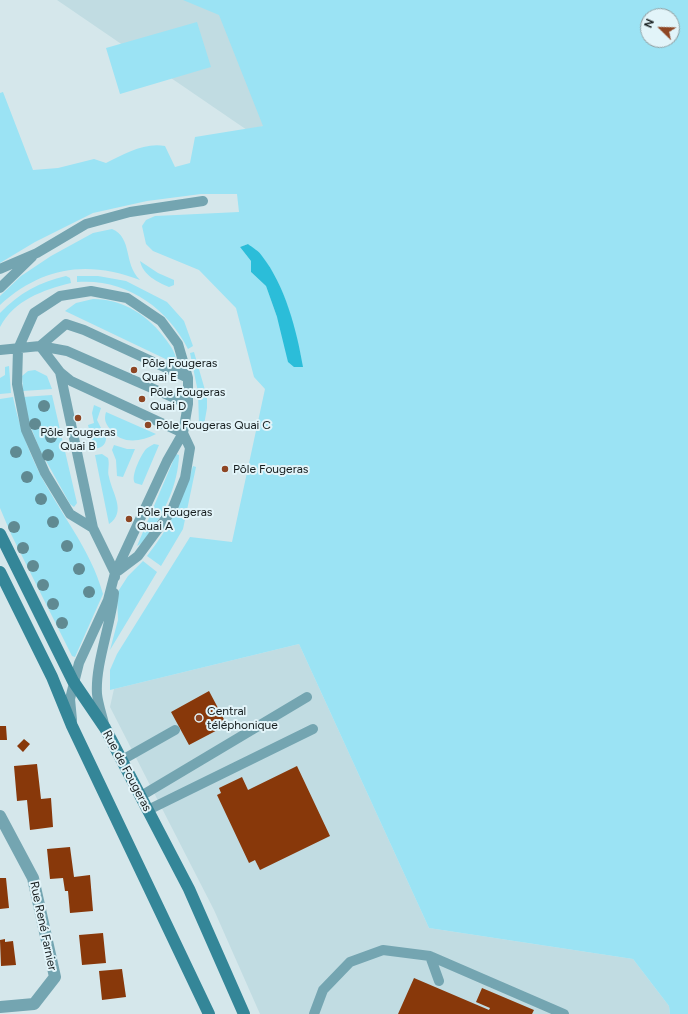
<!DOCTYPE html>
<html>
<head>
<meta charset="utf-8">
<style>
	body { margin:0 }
	#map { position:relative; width:688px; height:1014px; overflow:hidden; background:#d5e7eb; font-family:Figtree,sans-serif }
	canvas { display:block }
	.north { position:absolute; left:640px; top:8px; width:40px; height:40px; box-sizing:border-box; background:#e2f4f9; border:1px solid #909ea1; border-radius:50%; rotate:293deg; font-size:11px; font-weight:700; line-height:16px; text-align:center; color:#161d1e }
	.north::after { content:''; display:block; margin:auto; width:14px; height:18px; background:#8e4624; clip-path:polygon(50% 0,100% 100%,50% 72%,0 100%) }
</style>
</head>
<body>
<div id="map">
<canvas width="688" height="1014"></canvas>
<div class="north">N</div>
</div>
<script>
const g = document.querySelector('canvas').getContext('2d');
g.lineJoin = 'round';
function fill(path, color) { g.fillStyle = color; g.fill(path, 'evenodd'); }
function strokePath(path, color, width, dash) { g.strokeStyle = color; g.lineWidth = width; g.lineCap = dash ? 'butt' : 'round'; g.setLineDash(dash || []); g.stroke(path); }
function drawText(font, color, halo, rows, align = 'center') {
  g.font = font + ' Figtree,sans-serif'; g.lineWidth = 4; g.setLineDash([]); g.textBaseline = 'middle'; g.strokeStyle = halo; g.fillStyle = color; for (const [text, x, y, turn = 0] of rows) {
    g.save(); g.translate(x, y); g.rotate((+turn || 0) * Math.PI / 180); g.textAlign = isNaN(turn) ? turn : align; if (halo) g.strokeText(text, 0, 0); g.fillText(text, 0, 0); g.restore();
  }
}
fill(new Path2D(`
	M57 0H474L513 66 247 130Z
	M299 644 429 928 633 959 669 1006 670 1014H260L214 910 110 707 114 689Z`), '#c1dce2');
fill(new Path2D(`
	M183 0H688V1014H670L669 1006 633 959 429 928 299 644 110 690V670L117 654 190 537 232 542 265 389 254 377 236 308 199 270 153 251 146 244 142 226 146 220 155 216 239 212 237 194H201L147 201 93 213 35 242 0 263V93L3 92 33 170 58 168 94 159 106 163C124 154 145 142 165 146L175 167 190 163 195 137 263 126 219 15ZM648 16H672V40H648ZM248 244C283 271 290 315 301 356L277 317 266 286 251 272V261L240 247Z
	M197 22 211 67 120 94 106 48Z
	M112 229C133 238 123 263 140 280 87 260 42 267 0 305V296L21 276 51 256 93 233Z
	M140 261 158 273 174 280V285L169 287C157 282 143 275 140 261Z
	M66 276 70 278 71 283C43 290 14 300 0 327V313C19 293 40 282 66 276Z
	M77 276H98L126 281 167 302 184 321 193 346 188 349C167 307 125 278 77 282Z
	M93 299C124 299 149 316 167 341 172 348 177 355 176 364L65 311 76 303Z
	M194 352 207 397V408L204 425 199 424 198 392 190 353Z
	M9 366 11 393 0 394V378L5 375V367Z
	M35 370 47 376 52 389 23 391 22 376 28 371Z
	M52 395 77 503 74 507 70 504 40 450 30 425 23 397Z
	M13 397C18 422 27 447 38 470 58 511 91 549 103 594L75 657 72 656 11 534 0 508V399Z
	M94 405 101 408 97 420 106 438C106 446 100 448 94 449L88 425 94 423 92 413Z
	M106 412 156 434C140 442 122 445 110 429 105 423 104 419 106 412Z
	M154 444 159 445 142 485 135 483C130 477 141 455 146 449 148 447 151 446 154 444Z
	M114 445 127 449H135L123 477 117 476 116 460 112 450Z
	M102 454 108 458C110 465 107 471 109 477 112 493 127 512 109 524L95 455Z
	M176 454 179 455C178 484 165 512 148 535 145 539 142 544 137 546Z
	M193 466 196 467 183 529 161 566 147 556C169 528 183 500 193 466Z
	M143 561 157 572 110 650 118 620 117 593 128 576Z`), '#9be3f4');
fill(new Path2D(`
	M248 244C253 248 259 251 262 256 285 285 297 331 303 367H294L288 362 277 317 266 286 251 272V261L240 247Z`), '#2bbdd9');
fill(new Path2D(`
	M209 691 227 725 189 745 171 712Z
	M0 726H6L7 740H0Z
	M24 739 30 744 23 752 17 746Z
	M37 764 41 799 51 798 53 827 30 830 27 800 17 801 14 766Z
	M297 766 330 836 260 870 255 860 249 863 217 795 221 793 219 788 242 777 248 790Z
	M70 847 74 877 90 875 93 911 70 913 68 891H65L63 878 50 879 47 849Z
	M0 878H6L9 908 0 909Z
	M103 933 106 963 82 965 79 935Z
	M5 939V942L13 941 16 965 1 966 0 940Z
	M122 969 126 997 102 1000 99 971Z
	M414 978 489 1010 490 1008 476 1002 482 988 534 1010 532 1014H398Z`), '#88380a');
strokePath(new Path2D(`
	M0 269 37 253 86 224 130 212 203 201
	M0 288 32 257
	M40 346 60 372 71 381 183 433 190 448 185 478 172 510 138 556 118 571
	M40 346 66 324 84 330 188 378
	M0 350 40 346 67 351 188 404
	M60 372 93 528 115 573V577
	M72 720 70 699 79 663 108 600 115 573 167 461 183 433 188 404V378L178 344 161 321 127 298 91 291 60 296 34 313 18 349 17 384 26 430 45 473 70 514 93 528
	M104 724C102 715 98 704 97 694 95 664 111 625 114 593
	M122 760 175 730
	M141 796 307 697
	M148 810 313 729
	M430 956 564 1014
	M314 1014 323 990 350 962 383 950 430 956 439 981`), '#74a5b1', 10);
strokePath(new Path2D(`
	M0 816 33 878 55 977 34 1004 0 1007`), '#74a5b1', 12);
strokePath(new Path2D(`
	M0 534 73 681 105 728 189 889 244 1014
	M0 572 52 677 72 726 209 1014`), '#348698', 12);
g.fillStyle = '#608a92';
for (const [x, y] of [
	[44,406],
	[35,424],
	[51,437],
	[16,452],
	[48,455],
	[27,477],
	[41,499],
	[53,522],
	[14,527],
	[67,546],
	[23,548],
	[33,566],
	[79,569],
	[43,585],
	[89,592],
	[53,604],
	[62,623]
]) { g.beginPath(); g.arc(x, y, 6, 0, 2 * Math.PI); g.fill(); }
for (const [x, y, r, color] of [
	[134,370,4,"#8e4624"],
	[142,399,4,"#8e4624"],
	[78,418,4,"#8e4624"],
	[148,425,4,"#8e4624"],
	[225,469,4,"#8e4624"],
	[129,519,4,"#8e4624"],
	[199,718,4,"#8e4624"]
]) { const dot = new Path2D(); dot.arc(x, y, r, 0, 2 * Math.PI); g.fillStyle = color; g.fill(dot); strokePath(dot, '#e2f4f9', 1.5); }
drawText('12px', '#161d1e', '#e2f4f9', [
	["Pôle Fougeras",142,363],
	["Quai E",142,377],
	["Pôle Fougeras",150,392],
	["Quai D",150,406],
	["Pôle Fougeras Quai C",156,425],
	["Pôle Fougeras",78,432,"center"],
	["Quai B",78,446,"center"],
	["Pôle Fougeras",233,469],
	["Pôle Fougeras",137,512],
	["Quai A",137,526],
	["Central",207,711],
	["téléphonique",207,725]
], 'left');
drawText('12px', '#161d1e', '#e2f4f9', [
	["Rue de Fougeras",127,771,62],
	["Rue René Farnier",43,926,78]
]);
</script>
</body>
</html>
